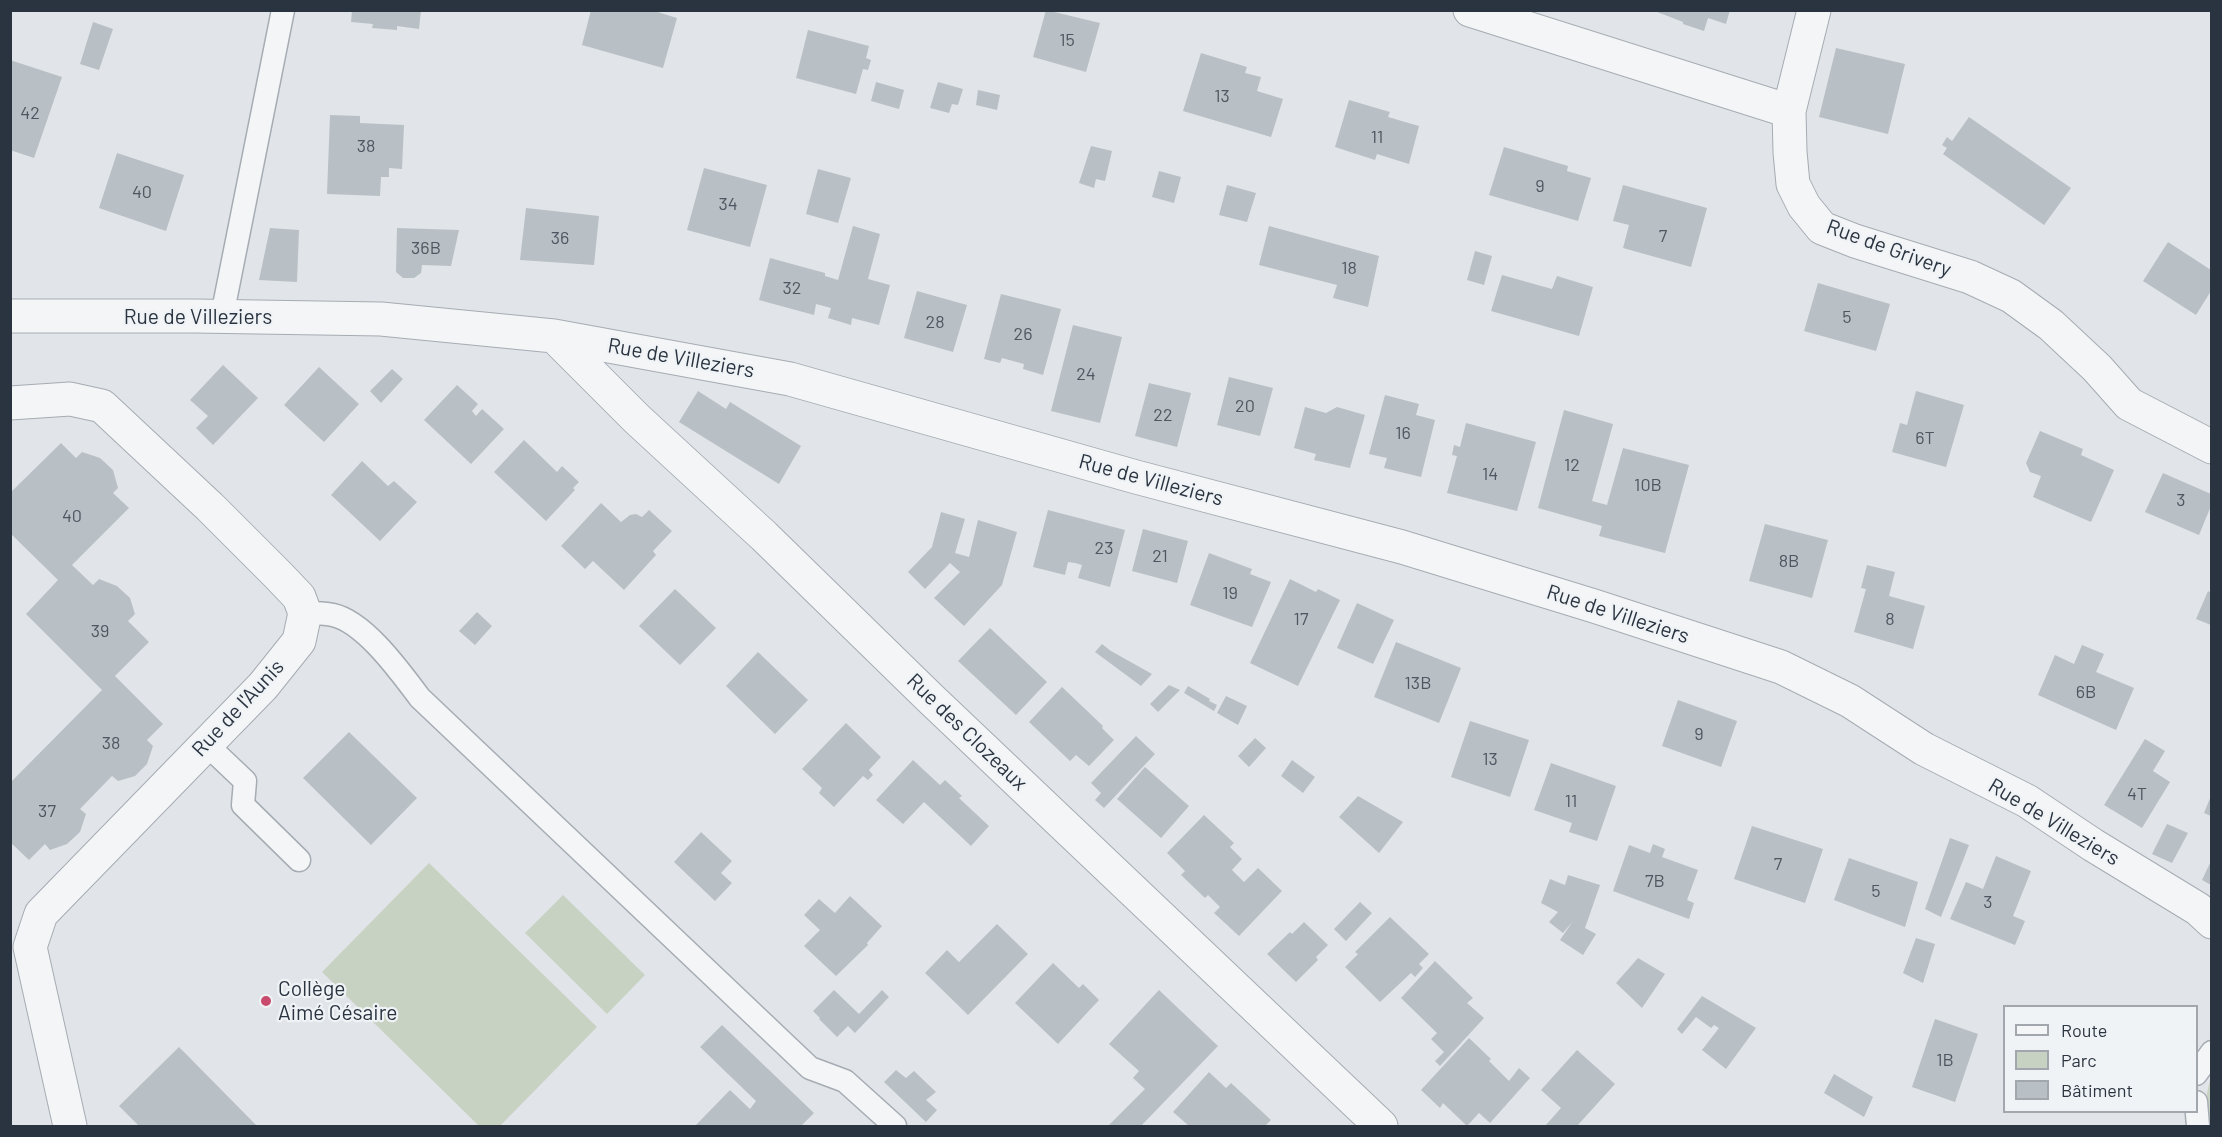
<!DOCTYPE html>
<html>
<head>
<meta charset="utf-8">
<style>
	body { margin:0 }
	#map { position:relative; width:2222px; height:1137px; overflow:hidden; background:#e1e5e9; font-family:Barlow,sans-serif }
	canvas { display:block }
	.frame { position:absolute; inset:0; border:12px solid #2a3440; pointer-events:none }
	.legend { position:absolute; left:2003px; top:1005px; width:195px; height:108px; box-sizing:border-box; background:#f0f3f6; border:2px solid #a1a7ad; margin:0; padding:8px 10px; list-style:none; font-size:18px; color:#2a3440 }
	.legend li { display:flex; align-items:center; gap:12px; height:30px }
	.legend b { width:30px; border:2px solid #a1a7ad }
</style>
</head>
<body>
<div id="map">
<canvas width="2222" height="1137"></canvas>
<div class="frame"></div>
<ul class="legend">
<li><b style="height:8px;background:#f3f5f7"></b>Route</li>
<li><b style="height:16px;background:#c8d2c2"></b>Parc</li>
<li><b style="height:16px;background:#b8bfc5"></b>Bâtiment</li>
</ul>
</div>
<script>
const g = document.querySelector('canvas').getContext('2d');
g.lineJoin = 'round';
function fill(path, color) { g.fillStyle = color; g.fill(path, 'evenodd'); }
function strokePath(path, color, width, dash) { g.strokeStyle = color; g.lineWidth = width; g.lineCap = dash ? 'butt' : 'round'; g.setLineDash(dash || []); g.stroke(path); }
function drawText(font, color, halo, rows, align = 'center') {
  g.font = font + ' Barlow,sans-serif'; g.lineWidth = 4.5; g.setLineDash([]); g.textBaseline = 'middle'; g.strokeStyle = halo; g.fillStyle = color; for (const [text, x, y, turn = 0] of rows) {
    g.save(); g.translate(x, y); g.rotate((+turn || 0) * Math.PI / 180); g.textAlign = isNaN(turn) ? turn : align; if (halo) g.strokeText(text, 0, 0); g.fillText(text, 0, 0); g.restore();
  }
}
fill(new Path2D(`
	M429 863 597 1027 500 1126H479L322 972Z
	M563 895 645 975 607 1014 525 933Z
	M2211 1076V1126H2206L2207 1093Z`), '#c8d2c2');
fill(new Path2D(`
	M352 10H421L419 29 397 26V30L372 28 373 24 351 22Z
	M591 10H651L677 18 663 68 582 45Z
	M1046 10 1100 23 1086 72 1033 57Z
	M1652 10H1730L1726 24 1708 18 1704 31 1683 24V22Z
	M93 22 113 29 99 70 80 64Z
	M808 30 869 46 866 58 871 60 868 70 863 69 856 94 796 78Z
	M1836 48 1905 64 1888 134 1819 117Z
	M1201 53 1247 67 1245 73 1261 77 1257 91 1283 99 1271 137 1183 111Z
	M10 60 62 77 34 158 10 150Z
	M876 82 904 90 899 109 871 101Z
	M938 82 963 89 958 105 952 104 949 113 930 108Z
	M978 90 1000 95 997 110 976 105Z
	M1349 100 1390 112 1388 117 1419 126 1409 164 1377 154 1375 160 1335 147Z
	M330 115 360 116V123L404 125 402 169 389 168V177H381L380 196 327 194Z
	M1969 117 2071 188 2044 225 1943 154 1947 148 1942 145 1947 137 1952 141Z
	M1091 146 1112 151 1105 181 1096 179 1094 188 1079 183Z
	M1504 147 1568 166 1567 171 1591 178 1578 221 1489 195Z
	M117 153 184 175 166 231 99 208Z
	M704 168 767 185 750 247 687 230Z
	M818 169 851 178 838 223 806 214Z
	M1159 171 1181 177 1174 203 1152 197Z
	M1227 185 1256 193 1247 222 1219 215Z
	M1623 185 1707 208 1691 267 1623 248 1629 225 1613 221Z
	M526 208 599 216 594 265 520 260Z
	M853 226 880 234 868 279 890 285 879 325 852 318 851 325 828 318 831 308 816 304 814 315 759 300 770 258 825 273V276L838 280Z
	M1269 226 1379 256 1368 307 1333 298 1337 285 1259 265Z
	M270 228 299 230 297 282 259 280Z
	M397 228 459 230 451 266 422 265 421 273 414 278H403L396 272Z
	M2168 242 2211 270V291L2196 315 2143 281Z
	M1475 251 1492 256 1484 285 1467 280Z
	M1502 275 1552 289 1557 276 1593 287 1579 336 1491 311Z
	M1818 283 1890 304 1876 351 1804 331Z
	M917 291 967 305 953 352 904 338Z
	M1001 294 1061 309 1043 375 1023 369 1024 364 1002 358 1000 363 984 359Z
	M1073 325 1122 337 1100 423 1051 411Z
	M223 365 258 398 213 445 196 428 208 416 190 400Z
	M319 367 359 404 324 442 284 405Z
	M392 369 403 379 381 403 370 391Z
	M1229 377 1273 388 1260 436 1217 425Z
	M1149 383 1191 393 1177 447 1135 436Z
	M457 385 478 404 472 411 476 416 482 409 504 429 471 464 424 420Z
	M698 391 726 409 730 402 801 446 779 484 679 422Z
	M1916 391 1964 405 1946 467 1892 452 1900 423 1907 425Z
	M1385 395 1419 404 1416 415 1435 420 1421 477 1384 468 1387 458 1369 454Z
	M1305 407 1326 413 1337 407 1365 415 1350 468 1314 460 1316 454 1294 448Z
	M1564 410 1613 424 1592 501 1607 505 1623 448 1689 465 1665 553 1599 536 1602 526 1538 508Z
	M1466 423 1536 442 1517 511 1447 493 1457 456 1452 455 1454 445 1460 447Z
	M2040 431 2083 449 2081 455 2114 470 2091 522 2033 497 2041 476 2030 472 2026 463Z
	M524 440 557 472 562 466 579 482 573 488 575 490 546 521 494 472Z
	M61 443 76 458 82 452 100 458 113 470 118 488 113 493 129 508 72 565 93 585 99 579 117 586 130 598 135 614 128 621 149 642 115 676 163 724 147 740 153 746 147 764 135 776 118 781 112 776 80 809 86 814 80 832 67 844 50 850 45 844 29 860 10 842V783L102 690 26 614 58 580 10 533V493Z
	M362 461 388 486 394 481 417 502 380 541 331 495Z
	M2163 473 2211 494V506L2199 535 2145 512Z
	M601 503 621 522 630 515 636 514 642 517 649 510 672 531 653 551 656 555 624 590 593 561 585 569 561 546Z
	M1048 510 1125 530 1110 587 1078 578 1082 565 1075 563 1068 562 1065 575 1033 567Z
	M941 512 965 519 955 553 969 557 978 520 1017 532 1002 585 964 626 934 598 960 572 950 563 925 589 908 572 932 547Z
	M1765 524 1828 540 1812 598 1749 581Z
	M1143 529 1188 541 1177 583 1132 571Z
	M1209 553 1252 569 1250 574 1271 582 1252 627 1190 605Z
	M1867 565 1895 572 1889 596 1925 606 1913 649 1854 632 1866 589 1861 588Z
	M1290 579 1316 592 1318 589 1340 600 1298 686 1250 663Z
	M675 589 716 628 680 665 639 626Z
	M2208 591 2211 593V625L2196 619Z
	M1357 603 1394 620 1373 664 1337 648Z
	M477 612 492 626 475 645 459 631Z
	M990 628 1047 682 1016 715 958 661Z
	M1396 642 1461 668 1439 723 1374 697Z
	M1102 644 1111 651 1152 674 1141 686 1095 652Z
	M2082 645 2104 654 2096 672 2134 688 2116 730 2038 695 2055 655 2074 664Z
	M758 652 808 700 775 734 726 686Z
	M1169 685 1180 690 1158 712 1150 704Z
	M1188 686 1210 699 1209 701 1217 705 1214 711 1184 693Z
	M1062 687 1103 726 1102 728 1114 740 1089 766 1076 755 1070 761 1029 722Z
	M1226 696 1247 706 1238 725 1217 713Z
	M1678 700 1737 721 1721 767 1662 746Z
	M1470 721 1529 740 1510 797 1451 777Z
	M846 723 881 757 869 770 873 775 868 780 863 776 834 807 819 793 822 788 802 769Z
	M349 732 417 798 371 845 303 778Z
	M1136 736 1155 754 1104 808 1095 800 1101 793 1091 783Z
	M1255 738 1266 748 1249 767 1238 756Z
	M2145 739 2165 751 2153 771 2170 782 2142 828 2104 805Z
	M913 760 940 785 945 780 962 796 959 798 989 826 971 846 924 802 903 824 876 800Z
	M1292 760 1315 777 1303 793 1281 776Z
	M1551 763 1616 786 1597 841 1569 832 1572 823 1534 810Z
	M1145 767 1189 806 1161 838 1117 799Z
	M1358 796 1403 822 1379 853 1339 817Z
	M2211 796V816L2204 813Z
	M1204 815 1234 843 1230 847 1242 859 1232 870 1244 882 1258 868 1282 891 1239 936 1214 913 1220 907 1208 895 1205 898 1181 875 1185 871 1167 853Z
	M2167 824 2188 833 2172 863 2152 854Z
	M1752 826 1823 849 1805 903 1734 879Z
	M701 832 732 861 721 873 732 883 715 901 674 862Z
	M1950 838 1969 845 1941 917 1925 909Z
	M1653 844 1665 849 1662 857 1698 870 1687 900 1694 903 1689 919 1613 891 1629 845 1650 853Z
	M1996 856 2031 871 2013 916 2025 921 2015 945 1950 919 1966 882 1983 889Z
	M1849 858 1918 882 1905 927 1834 900Z
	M2211 861V885L2202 880Z
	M1568 875 1600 885 1585 928 1596 934 1583 955 1560 940 1573 921 1563 933 1549 922 1558 912 1541 903 1550 879 1565 885Z
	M850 896 882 926 867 943 868 945 836 976 804 946 820 930 804 915 819 899 835 913Z
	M1360 902 1372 913 1346 941 1334 929Z
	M1390 917 1429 954 1419 964 1423 968 1415 977 1411 973 1380 1002 1345 967 1358 954 1355 952Z
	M1304 922 1328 945 1316 957 1318 960 1296 982 1267 954 1290 932 1292 934Z
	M997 924 1028 954 968 1015 925 973 947 950 959 962Z
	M1916 938 1935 944 1923 983 1903 973Z
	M1638 958 1665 974 1642 1008 1616 983Z
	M1435 961 1473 998 1467 1003 1484 1018 1440 1066 1435 1061 1444 1052 1431 1039 1437 1033 1401 998Z
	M1053 963 1079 988 1083 984 1099 1000 1058 1044 1015 1003Z
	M834 990 859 1014 882 990 889 997 855 1033 848 1026 837 1037 819 1019 820 1018 813 1011Z
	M1159 990 1218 1046 1141 1126H1108L1145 1089 1133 1078 1139 1071 1109 1044Z
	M1702 996 1756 1028 1726 1069 1702 1050 1719 1028 1714 1025 1711 1028 1696 1017 1682 1034 1677 1029Z
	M1935 1019 1978 1034 1955 1102 1912 1087Z
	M722 1025 814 1113 801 1126H695L730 1090 750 1109 756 1101 700 1047Z
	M1469 1038 1491 1059 1489 1061 1509 1081 1519 1068 1530 1078 1490 1123 1479 1113 1467 1126 1443 1103 1440 1108 1421 1090Z
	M179 1047 185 1053 257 1126H139L119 1106Z
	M1577 1050 1615 1084 1577 1126H1545L1561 1108 1541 1090Z
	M896 1070 906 1078 914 1071 936 1092 926 1100 937 1110 926 1122 884 1082Z
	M1209 1072 1226 1088 1231 1083 1271 1120 1265 1126H1189L1173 1112Z
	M1834 1074 1873 1097 1864 1117 1824 1093Z`), '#b8bfc5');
const lane = new Path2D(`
	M222 316 283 10
	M305 613C314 613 324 613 333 615 365 622 401 673 420 698L810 1068 845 1081 895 1126
	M206 744 245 781 243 805 299 860
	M2196 1074 2212 1052
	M2196 1102 2198 1126`);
const street = new Path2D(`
	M1470 10 1789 111
	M1814 10 1789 111 1790 152 1793 184 1804 206 1822 228 1855 241 1970 277 2011 296 2051 325 2097 368 2129 404 2212 447
	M10 316H195L381 319 554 336 790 379 1136 477 1402 547 1594 606 1781 667 1850 701 1924 749 2027 801 2093 845 2198 909 2212 922
	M554 336 637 419 764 536 930 698 1381 1126
	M10 403 70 399 102 406 210 507 279 576 299 597 305 613 299 641 263 686 41 914 30 947 70 1126`);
strokePath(lane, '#a6acb3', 25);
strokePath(street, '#a6acb3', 35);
strokePath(lane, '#f3f5f7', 22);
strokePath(street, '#f3f5f7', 33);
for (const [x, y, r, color] of [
	[266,1001,6,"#c84b6e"]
]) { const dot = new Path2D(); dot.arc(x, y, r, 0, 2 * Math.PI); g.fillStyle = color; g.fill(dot); strokePath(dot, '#f0f3f6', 2); }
drawText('18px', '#4e5761', null, [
	["15",1067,40],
	["13",1222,96],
	["42",30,113],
	["11",1377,137],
	["38",366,146],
	["9",1540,186],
	["40",142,192],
	["34",728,204],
	["7",1663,236],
	["36",560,238],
	["36B",426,248],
	["18",1349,268],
	["32",792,288],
	["5",1847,317],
	["28",935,322],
	["26",1023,334],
	["24",1086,374],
	["20",1245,406],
	["22",1163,415],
	["16",1403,433],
	["6T",1925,438],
	["12",1572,465],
	["14",1490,474],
	["10B",1648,485],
	["3",2181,500],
	["40",72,516],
	["23",1104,548],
	["21",1160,556],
	["8B",1789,561],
	["19",1230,593],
	["17",1301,619],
	["8",1890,619],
	["39",100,631],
	["13B",1418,683],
	["6B",2086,692],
	["9",1699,734],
	["38",111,743],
	["13",1490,759],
	["4T",2137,794],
	["11",1571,801],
	["37",47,811],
	["7",1778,864],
	["7B",1655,881],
	["5",1876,891],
	["3",1988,902],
	["1B",1945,1060]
]);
drawText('21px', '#2a3440', '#f0f3f6', [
	["Rue de Grivery",1889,248,20],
	["Rue de Villeziers",198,317],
	["Rue de Villeziers",681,358,10],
	["Rue de Villeziers",1151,480,15],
	["Rue de Villeziers",1618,614,18],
	["Rue de l'Aunis",238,708,-47],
	["Rue des Clozeaux",967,732,44],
	["Rue de Villeziers",2054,822,31]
]);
drawText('21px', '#2a3440', '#f0f3f6', [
	["Collège",278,989],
	["Aimé Césaire",278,1013]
], 'left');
</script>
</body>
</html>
